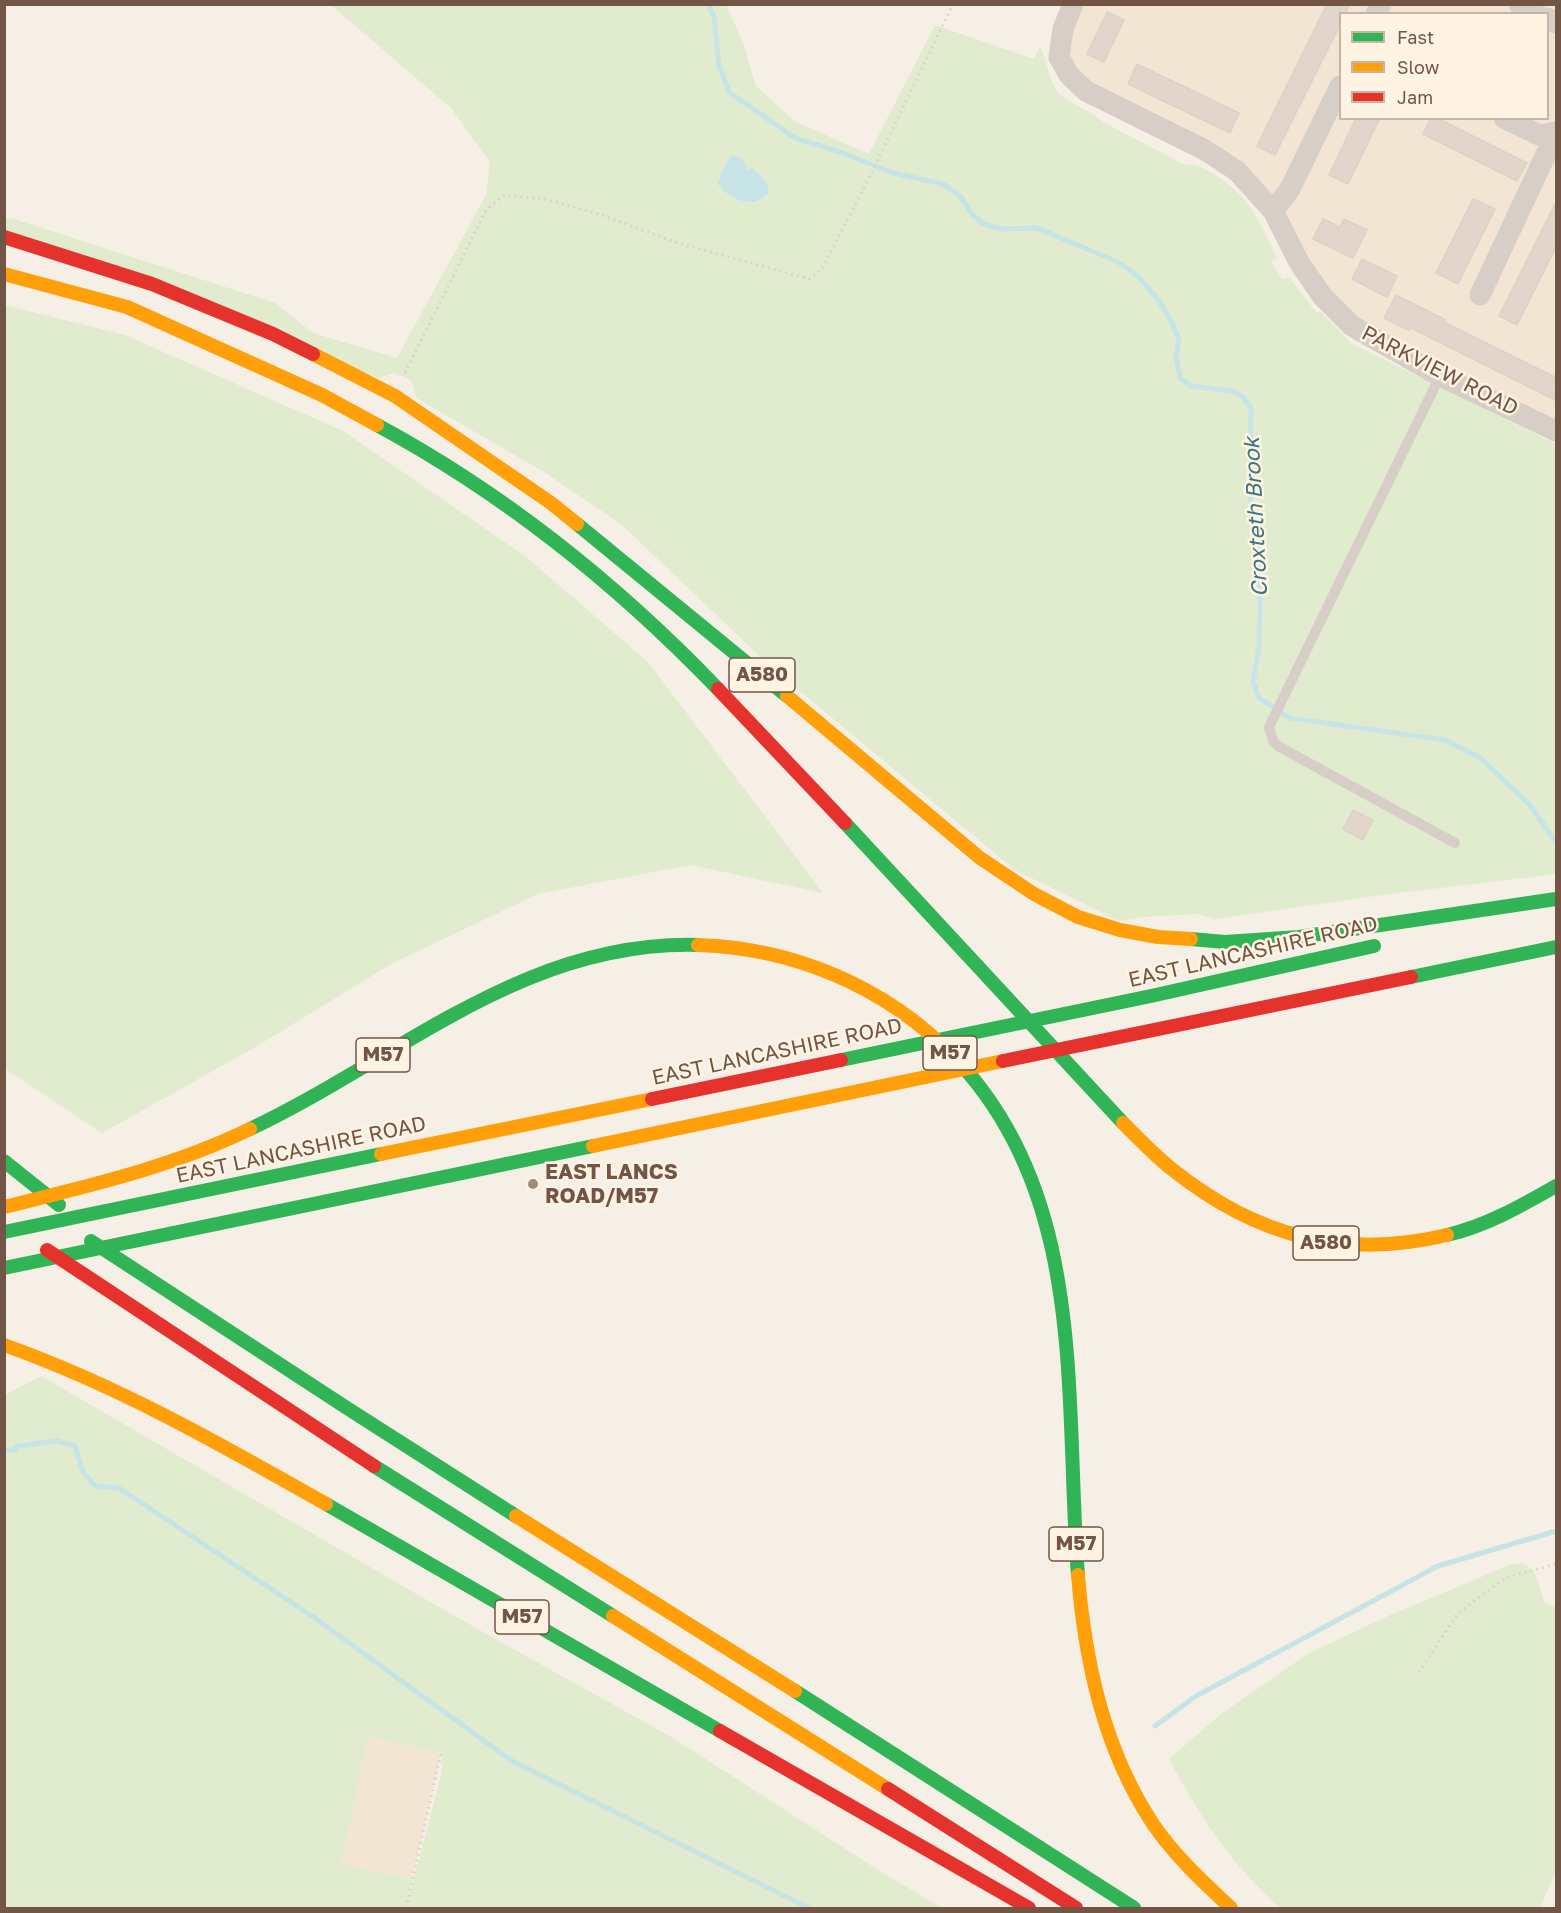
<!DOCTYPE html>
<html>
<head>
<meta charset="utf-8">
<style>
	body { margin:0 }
	#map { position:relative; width:1561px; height:1913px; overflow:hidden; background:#f6efe5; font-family:"Golos Text",sans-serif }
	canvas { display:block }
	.frame { position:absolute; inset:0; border:6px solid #735545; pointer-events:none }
	.legend { position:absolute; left:1339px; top:12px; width:210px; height:108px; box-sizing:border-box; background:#fff4e4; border:2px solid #c7b4a4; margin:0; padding:8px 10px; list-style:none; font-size:18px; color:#735545 }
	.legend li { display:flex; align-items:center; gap:12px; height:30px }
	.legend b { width:30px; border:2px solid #c7b4a4 }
</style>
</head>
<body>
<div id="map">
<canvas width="1561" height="1913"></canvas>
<div class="frame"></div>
<ul class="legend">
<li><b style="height:8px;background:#30b455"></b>Fast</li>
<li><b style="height:8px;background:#ff9f0a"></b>Slow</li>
<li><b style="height:8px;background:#e5322d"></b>Jam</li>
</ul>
</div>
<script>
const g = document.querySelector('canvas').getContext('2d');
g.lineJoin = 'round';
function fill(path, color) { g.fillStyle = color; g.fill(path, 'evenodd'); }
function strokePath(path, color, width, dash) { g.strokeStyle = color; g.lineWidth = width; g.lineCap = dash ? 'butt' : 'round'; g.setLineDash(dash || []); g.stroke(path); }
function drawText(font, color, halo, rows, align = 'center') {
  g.font = font + ' "Golos Text",sans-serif'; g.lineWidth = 5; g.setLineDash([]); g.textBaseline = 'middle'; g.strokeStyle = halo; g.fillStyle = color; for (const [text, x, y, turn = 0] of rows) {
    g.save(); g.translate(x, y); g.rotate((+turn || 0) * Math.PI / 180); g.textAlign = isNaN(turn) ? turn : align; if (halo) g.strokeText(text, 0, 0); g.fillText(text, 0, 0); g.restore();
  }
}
fill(new Path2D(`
	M1073 5H1556V431L1352 326 1237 171 1069 75 1063 29ZM1340 14H1548V118H1340Z
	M368 1735 441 1753 412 1879 340 1864Z`), '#f2e5d4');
fill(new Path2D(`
	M331 5H726L743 42 756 86 794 121 869 154 935 25 1034 59 1040 46C1048 62 1048 85 1063 97 1076 107 1091 110 1103 122L1185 165C1198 163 1204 168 1215 175 1251 197 1259 222 1277 258L1271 261 1282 279 1289 277 1316 312H1321L1351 343 1556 444V874L1382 895 1215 919 1199 914 1144 917 1119 921 1015 870 772 668 621 524 544 472 416 398 411 380 394 373 378 378 5 231 4 218 14 219 275 303 313 333 397 358 486 195 490 162 451 108ZM731 155 745 163 748 170C761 170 766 181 769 193 757 207 743 201 728 194L722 171ZM1353 810 1373 820 1363 840 1343 828Z
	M4 305 125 335 343 431 525 556 648 662 823 893 690 865 538 894 391 964 254 1048 102 1133 5 1069Z
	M41 1376 451 1614 673 1738 886 1875 942 1908H5V1395ZM368 1736 441 1753 442 1771 408 1901 412 1879 341 1864Z
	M1523 1563C1539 1572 1539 1585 1544 1602L1553 1607H1556V1871L1540 1908H1280C1231 1864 1200 1817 1169 1759L1221 1714 1309 1653 1388 1616 1512 1564Z`), '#e1ecce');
fill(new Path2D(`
	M731 155 743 159 748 170 752 168C761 174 768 182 769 193 754 210 729 200 718 184L722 171Z`), '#c6e4e6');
strokePath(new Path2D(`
	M708 4 714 17 719 65 729 92 795 138 840 152 893 173 943 184 960 196 972 214 984 224 1001 229 1037 228 1118 262 1138 276 1157 298 1172 322 1179 340 1176 357 1180 378 1191 386 1232 391 1243 397 1251 408 1250 496 1259 554 1260 609 1259 647 1253 682 1259 698 1290 718 1445 740 1479 757 1529 804 1556 842
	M4 1451 14 1450 18 1446 57 1441 75 1446 83 1472 95 1486 119 1488 312 1616 512 1761 809 1908
	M1155 1726 1196 1696 1438 1566 1556 1531`), '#c6e4e6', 5);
const building = new Path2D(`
	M1327 4H1350L1345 14H1341V23L1275 155 1257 146Z
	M1107 12 1124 20 1104 62 1087 54Z
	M1137 64 1239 113 1230 133 1128 84Z
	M1356 118H1380L1348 184 1329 175Z
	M1431 118H1437L1527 163 1517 181 1423 134Z
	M1473 199 1495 209 1458 284 1436 273Z
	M1557 200V245L1517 325 1499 316Z
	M1323 219 1340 227 1344 219 1367 230 1353 258 1313 239Z
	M1362 259 1397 276 1387 297 1352 279Z
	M1396 295 1446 320 1444 322 1557 378V401L1411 328 1409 330 1384 318Z
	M1353 810 1373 820 1363 840 1343 829Z`);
fill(building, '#e2d6cc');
strokePath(building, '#ded2c7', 1.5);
strokePath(new Path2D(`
	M405 373 486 210 505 195 544 199 599 214 678 243 810 279 822 269 871 174 953 4
	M1419 1672 1458 1613 1505 1578 1556 1564
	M406 1908 441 1753`), '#d9cfca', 3, [1.5, 4.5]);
strokePath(new Path2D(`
	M1440 376 1269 727 1273 741 1278 746 1455 843`), '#d7cec8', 10);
strokePath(new Path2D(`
	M1073 4 1063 29 1059 57 1069 75 1086 91 1205 150 1237 171 1273 211 1300 264 1323 297 1352 326 1440 376 1556 431
	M1519 4 1537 14
	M1376 14 1381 4
	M1548 18 1556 23
	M1504 118 1539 135 1556 132
	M1273 211 1290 189 1340 86
	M1480 295 1556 133`), '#d7cec8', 21);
strokePath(new Path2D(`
	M377 425C503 493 619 586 718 689
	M577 524 787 696
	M845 823 1123 1123
	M1191 939 1225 942 1299 937 1556 899
	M1411 977 1556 947
	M952 1055C1089 1194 1064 1398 1078 1575
	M841 1060 1151 996 1374 946
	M250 1129C398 1059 524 940 698 945
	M4 1161 59 1205
	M4 1232 381 1154
	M1447 1235C1486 1226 1521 1206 1556 1186
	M91 1241 350 1410 516 1516
	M4 1268 593 1146
	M374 1466 613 1616
	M326 1504 720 1731
	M795 1691 1134 1908`), '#30b455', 14);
strokePath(new Path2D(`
	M4 274 127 307 322 395 377 425
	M313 354 395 396 551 503 577 524
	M787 696 980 858 1034 894 1078 917 1120 930 1158 937 1191 939
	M698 945C794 948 886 987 952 1055
	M1123 1123C1139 1139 1155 1156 1173 1170 1256 1236 1343 1260 1447 1235
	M593 1146 1003 1061
	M381 1154 652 1099
	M4 1207C88 1186 172 1167 250 1129
	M4 1345C117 1385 222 1445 326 1504
	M516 1516 795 1691
	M1078 1575C1085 1662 1104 1750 1153 1824 1174 1855 1203 1882 1231 1908
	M613 1616 888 1789`), '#ff9f0a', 14);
strokePath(new Path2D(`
	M4 237 152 284 273 334 313 354
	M718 689 845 823
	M1003 1061 1411 977
	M652 1099 841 1060
	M47 1250 374 1466
	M720 1731 1029 1908
	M888 1789 1076 1908`), '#e5322d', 14);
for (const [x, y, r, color] of [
	[533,1184,6,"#a18b7d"]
]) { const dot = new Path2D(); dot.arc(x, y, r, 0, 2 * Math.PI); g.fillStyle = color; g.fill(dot); strokePath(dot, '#fff4e4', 2); }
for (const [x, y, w] of [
	[762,675,66],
	[950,1053,54],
	[383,1055,54],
	[1326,1243,66],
	[1076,1544,54],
	[522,1617,54]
]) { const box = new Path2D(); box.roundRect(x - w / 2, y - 17, w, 34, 4.5); g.fillStyle = '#fff4e4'; g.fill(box); strokePath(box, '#735545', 1.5); }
drawText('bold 20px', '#735545', null, [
	["A580",762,675],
	["M57",950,1053],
	["M57",383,1055],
	["A580",1326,1243],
	["M57",1076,1544],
	["M57",522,1617]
]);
drawText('21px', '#735545', '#fff4e4', [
	["PARKVIEW ROAD",1440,371,27],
	["EAST LANCASHIRE ROAD",1253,952,-13],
	["EAST LANCASHIRE ROAD",777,1052,-12],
	["EAST LANCASHIRE ROAD",301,1150,-12]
]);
drawText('bold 21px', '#735545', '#fff4e4', [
	["EAST LANCS",545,1172],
	["ROAD/M57",545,1196]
], 'left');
drawText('italic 22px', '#3c7681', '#fff4e4', [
	["Croxteth Brook",1256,517,-93]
]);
</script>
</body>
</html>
